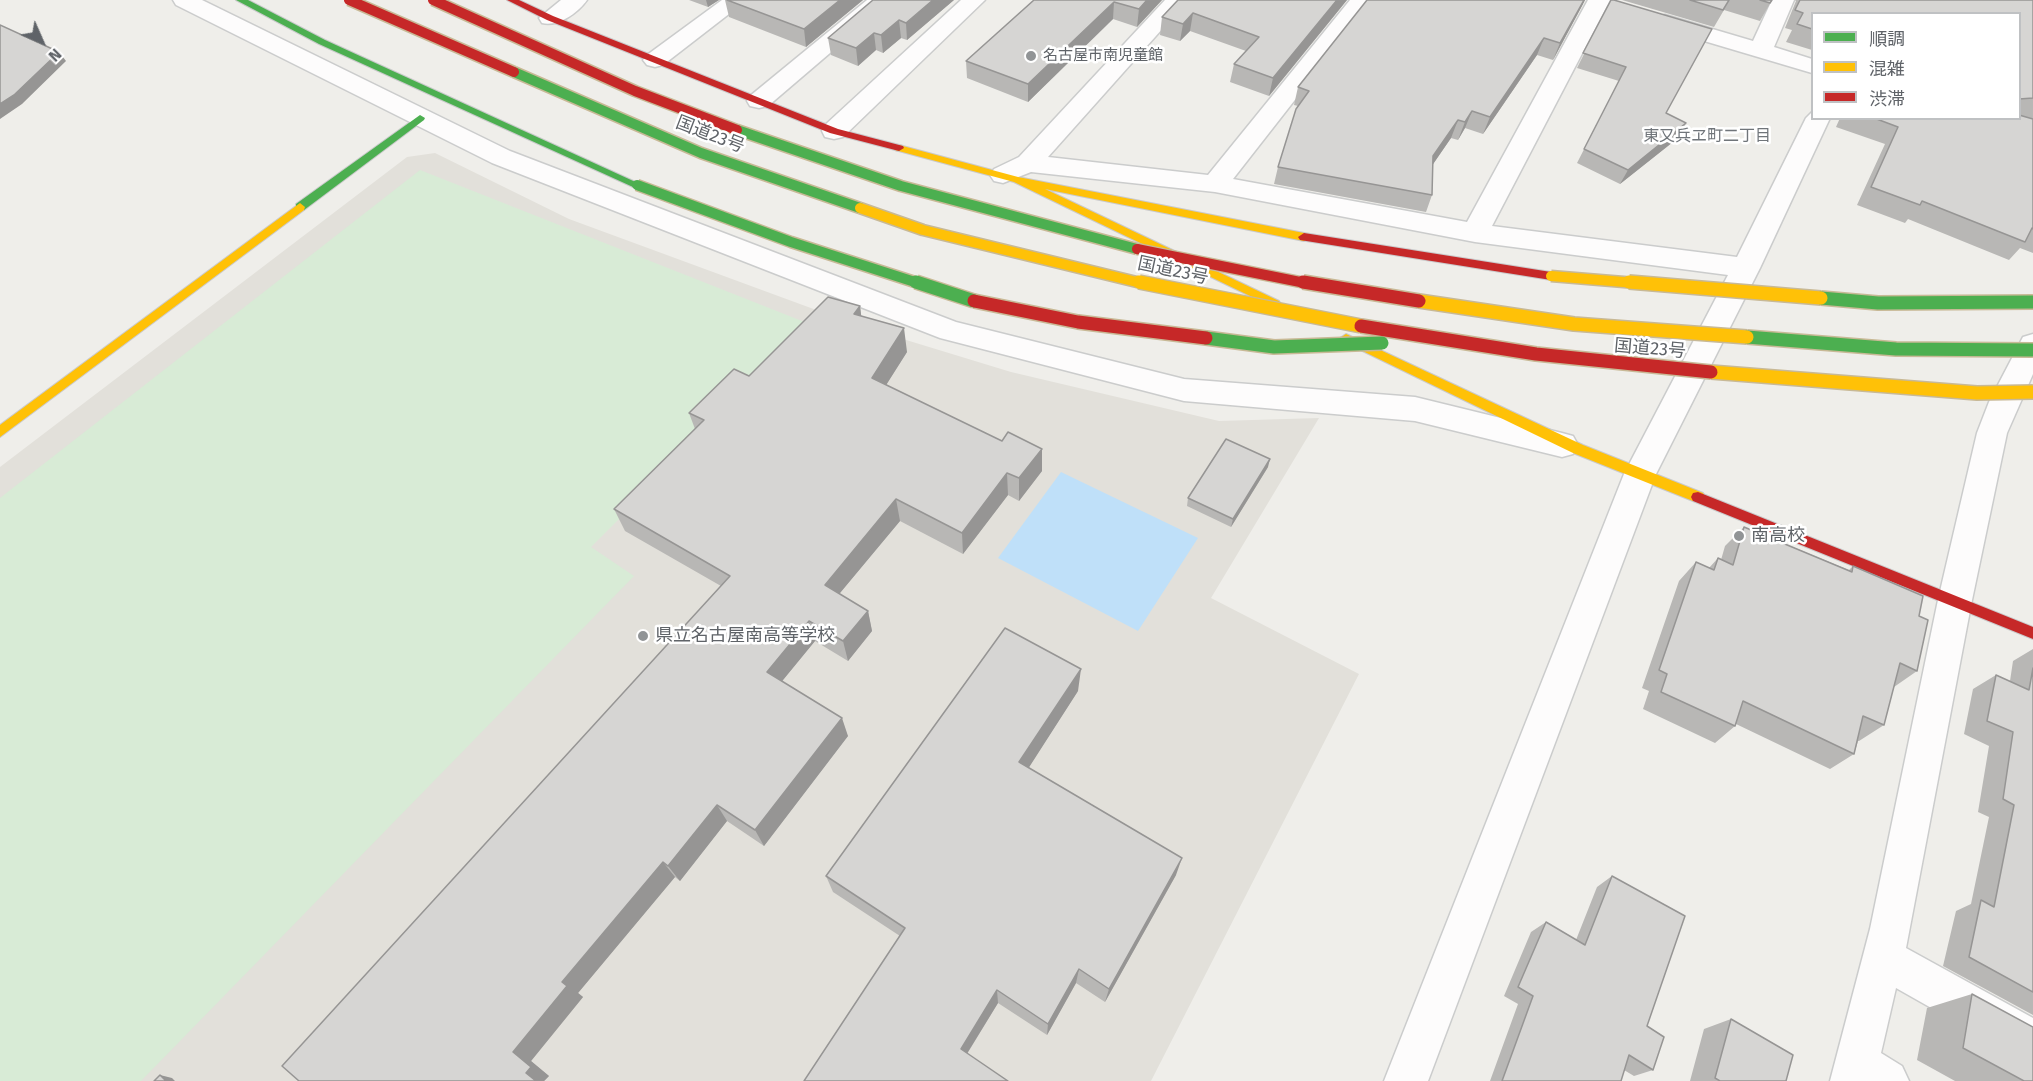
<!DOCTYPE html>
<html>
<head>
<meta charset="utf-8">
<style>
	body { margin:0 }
	#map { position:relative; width:2033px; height:1081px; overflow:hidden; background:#efeeea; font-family:"Fira Sans","Noto Sans JP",sans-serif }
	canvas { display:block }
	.legend { position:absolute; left:1811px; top:12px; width:210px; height:108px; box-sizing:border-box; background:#fff; border:2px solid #bfc1c3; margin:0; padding:8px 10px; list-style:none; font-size:18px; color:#5f6368 }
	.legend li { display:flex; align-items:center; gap:12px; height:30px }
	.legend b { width:30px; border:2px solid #bfc1c3 }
	.north { position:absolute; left:12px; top:12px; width:60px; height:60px; -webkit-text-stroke:4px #fff; paint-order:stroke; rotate:135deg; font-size:16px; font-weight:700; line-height:24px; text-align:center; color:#5f6368 }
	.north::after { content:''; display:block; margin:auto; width:21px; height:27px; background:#5f6368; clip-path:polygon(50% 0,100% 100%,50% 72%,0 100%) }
</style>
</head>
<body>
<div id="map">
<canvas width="2033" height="1081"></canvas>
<ul class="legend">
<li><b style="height:8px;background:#4caf50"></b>順調</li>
<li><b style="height:8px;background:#ffc107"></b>混雑</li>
<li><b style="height:8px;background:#c62828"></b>渋滞</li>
</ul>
<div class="north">N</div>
</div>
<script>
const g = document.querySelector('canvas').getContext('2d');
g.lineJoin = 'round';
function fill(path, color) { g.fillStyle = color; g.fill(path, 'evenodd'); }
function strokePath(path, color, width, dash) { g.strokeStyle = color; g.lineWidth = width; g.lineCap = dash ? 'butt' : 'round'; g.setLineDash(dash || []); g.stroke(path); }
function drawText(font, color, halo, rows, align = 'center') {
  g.font = font + ' "Fira Sans","Noto Sans JP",sans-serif'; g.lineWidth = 5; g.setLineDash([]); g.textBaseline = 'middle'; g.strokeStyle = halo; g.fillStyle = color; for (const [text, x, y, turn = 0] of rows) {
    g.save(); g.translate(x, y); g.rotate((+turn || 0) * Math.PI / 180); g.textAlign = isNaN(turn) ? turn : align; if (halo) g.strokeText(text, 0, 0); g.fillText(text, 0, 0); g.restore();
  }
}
fill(new Path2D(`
	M435 153 569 219 857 325 1011 372 1219 421 1319 418 1211 598 1359 674 1151 1081H0V467L407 157Z`), '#e2e0da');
fill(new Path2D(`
	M420 170 807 323 690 448 591 547 634 576 141 1081H0V498Z`), '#d8ebd6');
fill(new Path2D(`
	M1061 472 1198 538 1138 631 998 558Z`), '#bfe0f9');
const street = new Path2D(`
	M173 0H202L510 151 956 322 1184 379 1415 397 1562 433 1573 436 1578 445 1573 454 1562 457 1415 421 1184 401 940 338 492 163 176 5Z
	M561 0H587C578 13 558 27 542 23L539 18Z
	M722 0H747L663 65 655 67 647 65 643 60 647 55Z
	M867 0H892L768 106 759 108 750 106 747 101 750 96Z
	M961 0H985L843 137 834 139 825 137 822 131 825 125Z
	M1165 0H1188L1048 157 1208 175 1350 0H1373L1233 179 1467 222 1588 0H1610L1492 226 1737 257 1806 118 1812 112V118H1830L1760 268 1656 474 1428 1081H1384L1624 474 1728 275 1475 242 1215 192 1031 172 1003 183 994 181 990 175 994 169 1019 157Z
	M1772 0H1794L1774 47 1812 59V73L1657 27 1654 22 1657 17 1665 15 1753 41Z
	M2033 334V374L2007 433 1972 600 1906 948 2033 1018V1063L2018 1057 1896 988 1881 1053 1902 1066 1909 1081H1830L1870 929 1938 600 1977 433 1989 402 2023 337Z`);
const fast = new Path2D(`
	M236 0H248L325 40 642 185 641 187H633L319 44Z
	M420 115 425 118 424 120 304 210H296V204Z`);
const slow = new Path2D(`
	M899 145 1018 177 1304 233 1310 237 1304 241 1045 189 1279 301 1281 304 1279 307 1275 308 1014 182 895 150 894 148Z
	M300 203 305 207 304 210 0 437V425Z
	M1346 334 1583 445 1703 493 1705 497 1703 501H1693L1573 453 1342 341 1340 338Z`);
const jam = new Path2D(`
	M507 0H519L553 16 838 129 903 146 904 148 899 151 830 133 547 20Z
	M1304 233 1551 272 1557 276 1551 280 1300 240 1298 237Z
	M1698 492 2033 627V639L1693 501 1691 497 1693 493Z`);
strokePath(street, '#cbcccc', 3);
strokePath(fast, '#cacacb', 2);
strokePath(slow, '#cacacb', 2);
strokePath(jam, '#cacacb', 2);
fill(street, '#fdfcfc');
fill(fast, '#4caf50');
fill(slow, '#ffc107');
fill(jam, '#c62828');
const fastBridgeFar1 = new Path2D(`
	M514 72 701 153 860 208
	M737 130 901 186 1137 249
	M637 185 791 242 921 284`);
const fastBridge = new Path2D(`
	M916 282 974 301
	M1821 298 1878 303 2033 302
	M1747 337 1896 349 2033 350
	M1206 338 1274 347 1382 343`);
const slowBridgeFar1 = new Path2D(`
	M860 208 923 230 1145 284
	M1551 276 1648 284`);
const slowBridge = new Path2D(`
	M1139 282 1361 326
	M1629 282 1821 298
	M1419 301 1574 324 1747 337
	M1711 372 1977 393 2033 392`);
const jamBridgeFar1 = new Path2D(`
	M349 0 514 72
	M433 0 635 91 737 130
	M1137 249 1310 284`);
const jamBridge = new Path2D(`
	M1303 282 1419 301
	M974 301 1078 322 1206 338
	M1361 326 1536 354 1711 372`);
strokePath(fastBridgeFar1, '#c8b996', 13, []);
strokePath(fastBridge, '#c8b996', 16, []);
strokePath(slowBridgeFar1, '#c8b996', 13, []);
strokePath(slowBridge, '#c8b996', 16, []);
strokePath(jamBridgeFar1, '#c8b996', 13, []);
strokePath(jamBridge, '#c8b996', 16, []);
strokePath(fastBridgeFar1, '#4caf50', 10);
strokePath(fastBridge, '#4caf50', 13);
strokePath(slowBridgeFar1, '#ffc107', 10);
strokePath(slowBridge, '#ffc107', 13);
strokePath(jamBridgeFar1, '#c62828', 10);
strokePath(jamBridge, '#c62828', 13);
fill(new Path2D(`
	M689 0H719L708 7Z
	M725 0H863L806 47 729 17Z
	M954 0 907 40 901 38 883 53 876 50 858 66 831 55 828 38Z
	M1034 0H1162L1137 27 1113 19 1028 102 967 78 966 61Z
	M1178 0H1347L1269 96 1230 82 1234 64 1246 51 1190 31 1180 41 1160 35 1162 17Z
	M1367 0H1585L1553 60 1537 55 1483 134 1465 128 1458 140 1451 138 1433 164 1432 195 1426 212 1274 184 1278 167 1298 106 1294 105 1298 87Z
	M1611 0 1666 113 1686 123 1678 138 1620 184 1577 163 1619 81 1577 68Z
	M1622 0H1772L1760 21 1724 10 1714 27Z
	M1795 0H2033V253L2020 248 2009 260 1908 219 1905 223 1857 205 1885 144 1836 127 1840 118H2019V14H1812V50L1786 42 1792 30 1785 28 1796 1Z
	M860 306 861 316 907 352 886 385 1042 471 1019 501 1008 495 963 554 900 521 839 594 868 611 872 631 848 661 815 641 782 681 848 736 764 846 727 821 680 881 675 877 578 993 583 997 531 1061 549 1076 544 1081H299L721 586 625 531 614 509 695 429 689 413Z
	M1268 467 1231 527 1187 506 1188 498Z
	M1744 527 1849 570 1853 566 1919 616 1917 671 1894 687 1884 725 1859 741H1858L1854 754 1830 769 1736 724 1735 726 1715 743 1643 709 1649 691 1642 688 1679 581 1696 562 1709 568 1718 558 1721 560 1725 546Z
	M2033 649V1015L1943 966 1956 911 1971 904 1989 817 1978 812 1989 746 1964 734 1973 689 1996 675 2010 681 2013 661Z
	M1078 691 1028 768 1176 875 1105 1002 1076 983 1047 1035 998 1003 967 1054 804 1081 900 936 833 892 826 876Z
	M1612 876 1647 1026 1653 1070 1634 1076 1624 1070 1621 1081H1490L1518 1004 1504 996 1531 932 1546 922 1576 940 1597 887Z
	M1972 994 2033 1081H1955L1917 1060 1927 1008Z
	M1731 1019 1786 1081H1690L1704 1029Z`), '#b8b7b5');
fill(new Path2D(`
	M706 0H719L708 7Z
	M840 0H863L806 47 804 29Z
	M933 0H954L907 40 906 23Z
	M1147 0H1162L1137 27 1139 9Z
	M1337 0H1347L1269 96 1273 78Z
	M1584 0H1585L1582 6 1553 60 1560 43Z
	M1114 2 1113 19 1028 102V84Z
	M1193 13 1190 31 1180 41 1183 24Z
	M899 20 901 38 883 53 881 35Z
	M874 33 876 50 858 66 856 48Z
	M1544 38 1537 55 1483 134 1490 117Z
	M59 52 66 61 22 104 0 119V104Z
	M1472 111 1465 128 1458 140 1465 122Z
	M1458 120 1451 138 1427 173 1433 156Z
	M1686 123 1678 138 1620 184 1628 170Z
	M860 306 863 330 854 314Z
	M904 328 907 352 876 401 872 378Z
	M1042 449V471L1019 501V478Z
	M1270 459 1268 467 1231 527 1233 519Z
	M1007 473 1008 495 963 554 962 533Z
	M896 499 900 521 830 605 825 585Z
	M868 611 872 631 848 661 843 641Z
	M809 621 815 641 774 691 767 672Z
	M1081 669 1078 691 1019 783V762Z
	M842 718 848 736 764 846 755 830Z
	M717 805 727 821 680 881 668 866Z
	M1182 858 1176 875 1105 1002 1109 989Z
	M663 862 675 877 578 993 583 997 531 1061 549 1076 544 1081H536L526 1073 513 1052 562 982Z
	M1079 969 1076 983 1047 1035 1048 1024Z
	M997 990 998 1003 963 1060 961 1049Z
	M160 1075 172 1078 175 1081H166Z`), '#969594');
const building = new Path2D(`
	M727 0H840L804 29Z
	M873 0H933L906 23 899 20 881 35 874 33 856 48 828 38Z
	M1034 0H1147L1139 9 1114 2 1028 84 966 61Z
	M1178 0H1337L1273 78 1234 64 1259 37 1193 13 1183 24 1162 17Z
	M1367 0H1584L1560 43 1544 38 1490 117 1472 111 1465 122 1458 120 1433 156 1432 195 1278 167 1296 109 1309 91 1298 87Z
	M1611 0H1614L1712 29 1666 113 1686 123 1628 170 1584 149 1626 67 1583 53Z
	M1690 0H1729L1723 10Z
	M1760 0H1772L1770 3Z
	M1800 0H2033V98L2019 99V14H1812V29L1797 24 1803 13 1795 10Z
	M0 25 59 52 14 95 0 104Z
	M2019 115 2033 119V229L2032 228 2025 242 1922 201 1920 205 1871 187 1898 127 1874 118H2019Z
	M828 297 860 306 854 314 904 328 872 378 1002 441 1008 432 1042 449 1019 478 1007 473 962 533 896 499 825 585 868 611 843 641 809 621 767 672 842 718 755 830 717 805 668 866 663 862 562 982 567 986 513 1052 531 1067 526 1073 536 1081H299L282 1066 730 576 614 509 704 420 689 413 734 369 749 376Z
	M1226 439 1270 459 1233 519 1188 498Z
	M1744 527 1852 572 1853 566 1923 596 1919 616 1928 620 1917 671 1900 663 1884 725 1863 716 1854 754 1743 701 1735 726 1661 692 1667 674 1659 670 1696 562 1714 570 1718 558 1733 565Z
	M1005 628 1081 669 1019 762 1182 858 1109 989 1079 969 1048 1024 997 990 961 1049 1008 1081H804L905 928 826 876Z
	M2033 668V992L1969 957 1981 900 1994 907 2014 805 2003 799 2013 732 1987 721 1996 675 2029 690Z
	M1612 876 1685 916 1647 1026 1664 1037 1653 1070 1629 1055 1621 1081H1502L1533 996 1518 987 1546 922 1585 945Z
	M1972 994 2033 1027V1081H2024L1963 1048Z
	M1731 1019 1793 1055 1786 1081H1720L1715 1078Z
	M160 1075 166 1081H154Z`);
fill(building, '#d6d5d3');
strokePath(building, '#969594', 1.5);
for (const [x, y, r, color] of [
	[1031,56,6,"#919496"],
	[1739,536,6,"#919496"],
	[643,636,6,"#919496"]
]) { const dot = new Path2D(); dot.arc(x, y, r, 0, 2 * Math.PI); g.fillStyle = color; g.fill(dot); strokePath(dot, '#fff', 2); }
drawText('15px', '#5f6368', '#fff', [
	["名古屋市南児童館",1043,56]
], 'left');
drawText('16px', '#70757a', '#fff', [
	["東又兵ヱ町二丁目",1707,137]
]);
drawText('18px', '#5f6368', '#fff', [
	["国道23号",710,135,21],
	["国道23号",1173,271,12],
	["国道23号",1650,349,5]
]);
drawText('18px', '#5f6368', '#fff', [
	["南高校",1751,536],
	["県立名古屋南高等学校",655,636]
], 'left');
</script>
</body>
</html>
